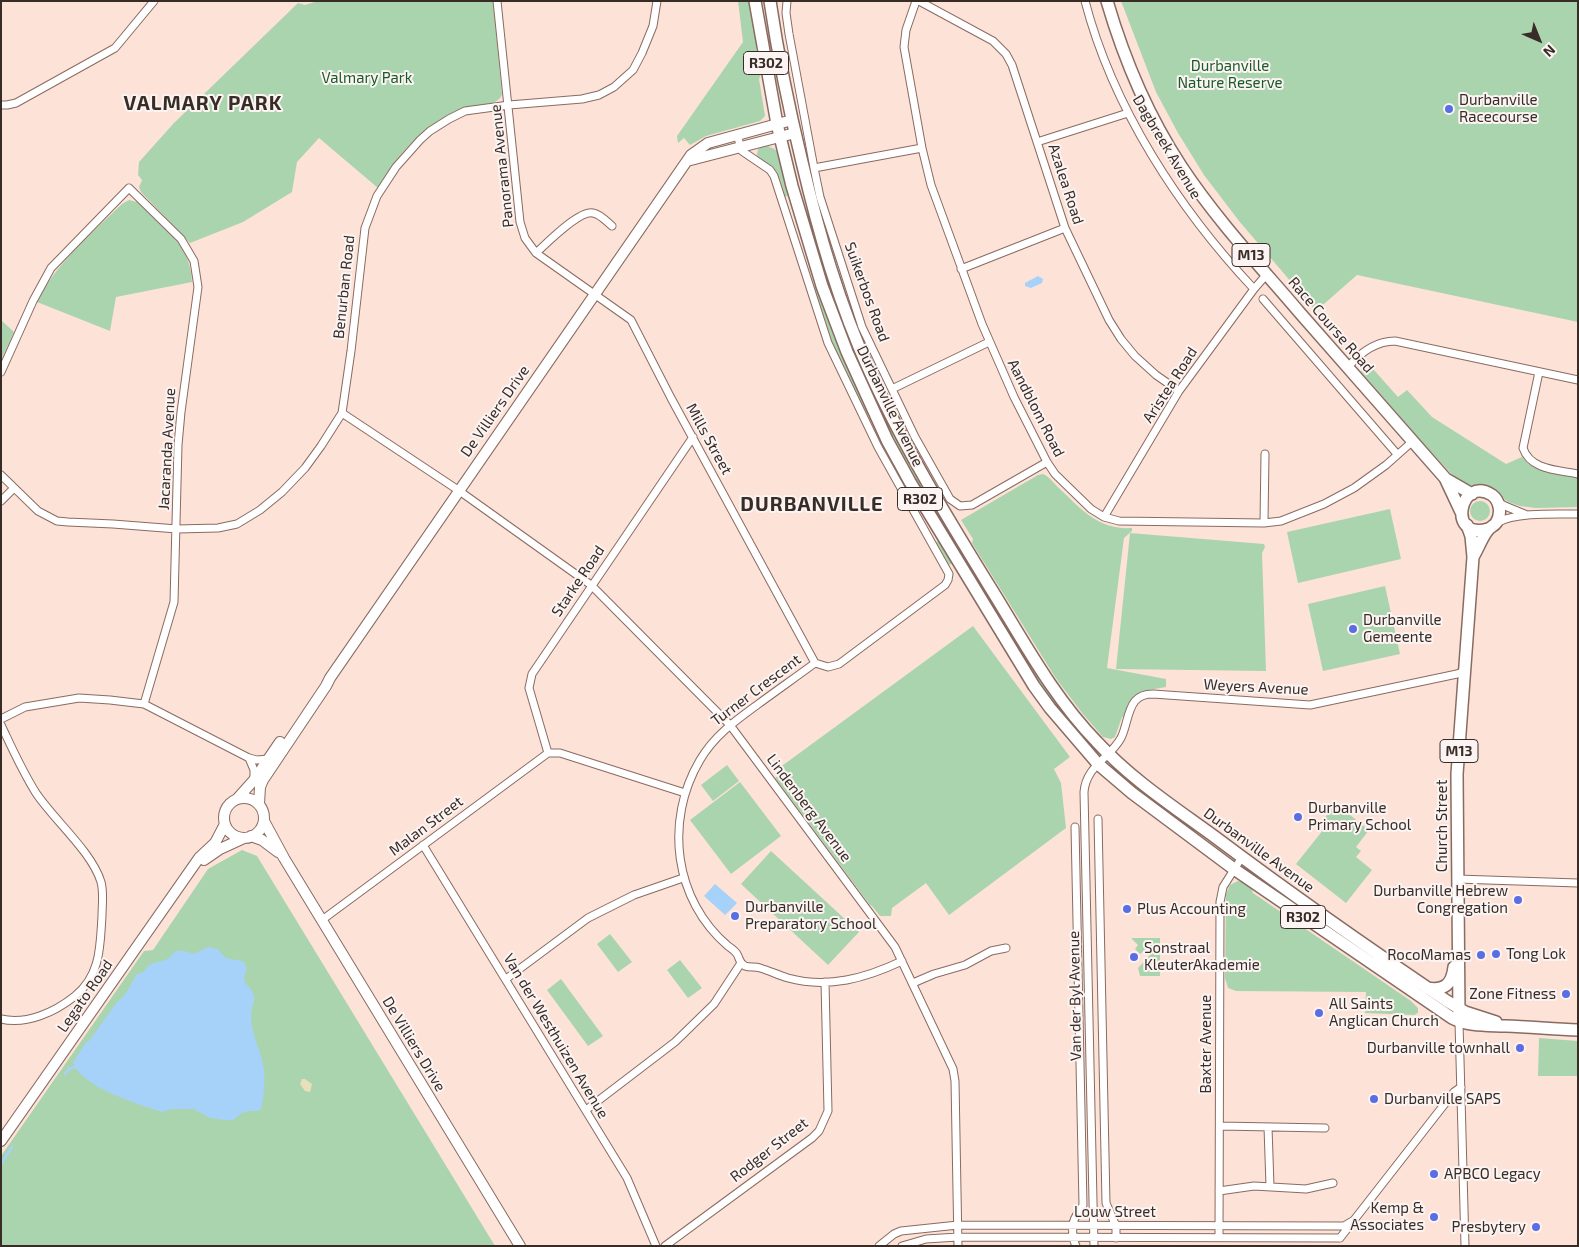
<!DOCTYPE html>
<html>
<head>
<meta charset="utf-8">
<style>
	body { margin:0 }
	#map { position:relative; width:1579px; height:1247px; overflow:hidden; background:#fde2d8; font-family:"Exo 2",sans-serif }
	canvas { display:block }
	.frame { position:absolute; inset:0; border:2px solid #382c27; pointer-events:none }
	.north { position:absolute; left:1514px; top:15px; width:50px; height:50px; -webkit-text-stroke:4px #fbf4f2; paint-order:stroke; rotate:136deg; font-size:14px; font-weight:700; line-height:20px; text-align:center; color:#382c27 }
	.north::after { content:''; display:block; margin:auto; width:18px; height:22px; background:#382c27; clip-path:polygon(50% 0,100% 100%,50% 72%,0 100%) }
</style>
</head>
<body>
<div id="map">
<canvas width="1579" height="1247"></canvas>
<div class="frame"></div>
<div class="north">N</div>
</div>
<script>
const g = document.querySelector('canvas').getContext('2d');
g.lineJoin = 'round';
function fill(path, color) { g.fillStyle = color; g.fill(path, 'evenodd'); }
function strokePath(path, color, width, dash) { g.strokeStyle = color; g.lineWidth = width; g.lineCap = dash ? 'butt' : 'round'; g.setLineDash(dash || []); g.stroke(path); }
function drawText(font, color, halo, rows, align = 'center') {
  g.font = font + ' "Exo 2",sans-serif'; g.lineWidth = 4; g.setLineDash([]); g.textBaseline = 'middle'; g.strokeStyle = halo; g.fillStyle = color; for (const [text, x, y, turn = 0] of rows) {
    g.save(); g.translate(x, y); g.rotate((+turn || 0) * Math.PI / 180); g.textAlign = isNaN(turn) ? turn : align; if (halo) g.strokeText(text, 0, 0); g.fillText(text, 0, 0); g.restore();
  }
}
fill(new Path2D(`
	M318 1H493L502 94C498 108 473 104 461 109 425 123 397 155 378 188L319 138 297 162 292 192 243 222 190 243 141 192 139 187 142 180 138 175 139 162 174 123 298 3 305 5Z
	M738 1H751L758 45 756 48 761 74 759 79 765 116 760 121 706 136 690 145 684 138 678 143 677 136 743 42Z
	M1121 1H1578V322L1357 275 1316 311 1239 221 1204 175 1178 133 1156 92Z
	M768 146C772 148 776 149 778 153 784 163 786 184 789 195L785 197C782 187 780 174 773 167 767 163 760 161 757 155L758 149 762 147Z
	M129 200 137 202C162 226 191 244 192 282L116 297 110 331 37 302C56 263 91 234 122 204Z
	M814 286H816L836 340 868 414 867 415 833 345Z
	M842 316 891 427 912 468 1053 697 1057 706 1056 707 1032 673 927 500 889 433 874 401 839 318Z
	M1 320 14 332 1 360Z
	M1365 360 1398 397 1407 390 1432 417 1506 464 1522 457C1535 474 1559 474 1578 478V507L1536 508 1520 506 1508 502 1494 492 1481 487 1466 485 1457 480 1421 441 1361 372V364Z
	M1043 474C1050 477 1055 485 1061 490 1083 511 1099 530 1132 528V531L1124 538 1107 668 1166 679V687C1141 692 1133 688 1124 717H1122L1115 737 1111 739 1103 737 1082 713 1055 677 972 543 973 539 961 520 1038 475Z
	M1470 511a10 10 0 1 1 20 0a10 10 0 1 1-20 0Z
	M1390 509 1401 559 1298 583 1287 532Z
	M1130 533 1264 544 1265 547 1262 553 1266 671 1116 669Z
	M939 541 953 563 949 565 936 542Z
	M1385 586 1400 654 1323 671 1308 604Z
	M973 626 1070 757 1054 769 1061 783 1066 828 949 915 926 883 892 908 891 916H880L872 906 870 905 775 778 778 776 775 771Z
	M727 765 739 781 713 801 701 785Z
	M740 782 781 836 731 874 690 820Z
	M1336 804 1369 830 1356 847 1361 851 1356 857 1372 870 1346 903 1296 864 1327 825 1322 821Z
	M242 850 257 856 495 1246H1V1156L144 951 153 950 208 869Z
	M771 851 859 932 828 965 741 884Z
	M1238 881 1242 882 1252 889 1253 893 1411 1001 1418 1008V1013L1414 1015 1365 1013 1366 992 1236 991 1228 988 1225 978 1226 894 1230 885Z
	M610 934 632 962 618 972 597 944Z
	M1131 938H1160V976H1140L1138 968 1150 955 1145 950 1140 954 1135 949 1138 945Z
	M680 960 702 988 688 998 667 970Z
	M561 979 603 1036 588 1046 547 990Z
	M1539 1038 1578 1041V1076H1538Z`), '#aad4ae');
fill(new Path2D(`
	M302 1079H305L312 1084 310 1092 305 1091 300 1084Z`), '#e9dfba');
fill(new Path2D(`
	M1038 276 1043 279 1042 283 1031 288 1025 286V283Z
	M715 884 737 903 725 915 704 896Z
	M208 947 218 949C227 963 231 957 244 962L247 969C238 988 254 983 254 999 254 1004 251 1009 251 1014 250 1034 262 1051 264 1070 265 1082 264 1097 261 1109L258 1111H249L242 1113 233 1120H226L210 1118 194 1109H171L162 1112C138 1104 83 1088 73 1063L86 1042 89 1041 117 1002C127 995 131 984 137 974L144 972C151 960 157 964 168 959 171 957 173 952 177 951 183 950 188 952 193 954Z`), '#a6d2fa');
strokePath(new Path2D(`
	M65 1074 69 1069 75 1067
	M1 1164 12 1147`), '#a6d2fa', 2.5);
const street = new Path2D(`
	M497 1 520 222 525 238 536 253 631 320 671 398 815 663
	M787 1 786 13 789 34 814 168 820 197 862 327 915 437 950 499 960 506 972 505 1047 462
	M916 1 906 30 904 47 922 148 931 185 982 324 1014 397 1047 462 1055 474 1091 509 1104 517 1119 521 1264 523 1281 521 1324 504 1354 488 1386 465 1413 441
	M919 1 993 41 1006 54 1012 65 1065 228 1109 320 1121 339 1135 356 1156 375 1179 391
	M1085 1C1113 108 1179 209 1254 289
	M1 105H7L16 103 115 48 154 1
	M737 135 742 151 770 170 774 176 828 343 878 447 949 574 948 580 945 585 839 664 828 667 815 663
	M1037 142 1128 113
	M814 168 922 148
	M536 253C546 244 579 210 593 213 600 214 606 221 612 226
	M961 269 1065 228
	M1263 299 1397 454
	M1348 367C1360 353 1375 341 1395 341L1578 380
	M1 372 33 301 51 268 129 188 181 239 194 261 198 287 181 412 178 445 174 602 144 704
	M1539 372 1523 448C1530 470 1558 470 1578 474
	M892 389 989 342
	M342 413 458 490 591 585 730 725 895 947 953 1069 955 1081 958 1246
	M1 475 38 511 57 521 68 522 113 524 177 529 218 528 237 524 260 510 282 492 305 468 321 446 342 413 351 351 365 228 377 196 396 167 420 140 430 131 449 119 465 111 509 105 582 99 599 95 614 87 633 70 642 53 653 26 657 1
	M1 501 14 488
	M1498 502 1505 506 1527 515
	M1104 517 1179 391 1254 289 1267 274
	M1264 523 1265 454
	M1497 523C1514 512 1557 514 1578 514
	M815 663C796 677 776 691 757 705 735 721 714 736 700 760 664 821 674 900 728 946 731 948 735 951 737 954 740 959 739 963 745 966 750 968 755 966 760 968 770 971 778 975 788 978 828 989 866 978 902 961
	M1 719 25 707 79 698 110 700 144 704 249 758 257 760 269 759
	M1 725C12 748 22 771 36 793 54 820 92 852 101 882 104 893 102 905 102 916 100 946 101 975 75 996 55 1012 27 1025 1 1019
	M548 753 529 688 532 674 693 437
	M548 753H560L685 793
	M249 758 254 770V779
	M1098 819 1106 1203 1116 1226V1238
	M1075 827 1083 1205C1081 1209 1078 1212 1076 1216 1071 1224 1072 1238 1076 1246
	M423 845 627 1178 656 1246
	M1457 879 1578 883
	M322 920 548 753
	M506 979 588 918 634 895 683 878
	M913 983 934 974 965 965 991 951 1006 948
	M1459 1022 1465 1246
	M586 1110 675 1042 714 1004 741 963
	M1220 1126 1325 1128
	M1268 1127 1270 1186
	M1219 1191 1254 1186 1306 1189 1333 1183
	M1219 1237 1220 902 1223 887 1242 857
	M1340 1238 1454 1092 1461 1087
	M665 1246 812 1138 819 1131 828 1111 825 982
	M879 1246 894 1234 901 1231 958 1225 1344 1226 1354 1220
	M902 1246 926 1239 958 1237 1340 1238
	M1094 1246 1084 792C1086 766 1110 758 1121 738 1127 726 1127 711 1135 701 1140 695 1146 694 1153 694L1310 705 1457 674 1465 671`);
const secondary = new Path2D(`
	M687 161 795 133
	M224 818a20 20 0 1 1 40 0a20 20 0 1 1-40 0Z
	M237 799 254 780 280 742
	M259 804 260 787 263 780 326 686 330 678 691 155 708 143 792 120
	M264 821 284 858 520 1246
	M251 836 262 840 278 852
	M204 860 220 849 244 838
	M1 1141 199 858 215 843 225 824`);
const primary = new Path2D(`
	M755 1 777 124 792 186 822 286 847 352 887 440 910 482 1034 686 1050 708 1098 764 1132 793 1234 869 1452 1018C1470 1027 1488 1025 1506 1026 1530 1027 1554 1029 1578 1030
	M770 1C778 55 789 109 802 162 819 234 839 304 870 372 904 447 947 517 990 587 1023 640 1053 697 1097 742 1131 779 1174 807 1215 837 1291 894 1368 948 1447 1001L1465 1012 1496 1022
	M1107 1C1124 59 1148 116 1181 166 1216 219 1259 265 1300 313 1348 368 1397 423 1445 478L1461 512
	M1446 479 1472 494
	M1473 557C1478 549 1482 537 1488 530 1490 527 1494 526 1496 523 1502 514 1500 501 1492 495 1460 474 1446 541 1488 529
	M1427 988C1445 991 1452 984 1454 967
	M1459 1015 1457 774 1473 557 1471 536 1467 525`);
strokePath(street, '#896b61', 9);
strokePath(secondary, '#896b61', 12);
strokePath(primary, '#896b61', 14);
strokePath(street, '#fff', 7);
strokePath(secondary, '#fff', 10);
strokePath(primary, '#fff', 11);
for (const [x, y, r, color] of [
	[1449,109,5,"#5a6de3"],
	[1353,629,5,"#5a6de3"],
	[1298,817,5,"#5a6de3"],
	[1518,900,5,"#5a6de3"],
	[1127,909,5,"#5a6de3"],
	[735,916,5,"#5a6de3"],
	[1496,954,5,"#5a6de3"],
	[1481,955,5,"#5a6de3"],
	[1134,957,5,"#5a6de3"],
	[1566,994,5,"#5a6de3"],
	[1319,1013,5,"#5a6de3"],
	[1520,1048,5,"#5a6de3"],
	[1374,1099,5,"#5a6de3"],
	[1434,1174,5,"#5a6de3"],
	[1434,1217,5,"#5a6de3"],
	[1536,1227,5,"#5a6de3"]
]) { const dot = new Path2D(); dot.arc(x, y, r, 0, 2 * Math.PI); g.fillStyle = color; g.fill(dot); strokePath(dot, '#fbf4f2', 2); }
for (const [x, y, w] of [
	[766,63,45],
	[1251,255,38],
	[920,499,45],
	[1459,751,38],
	[1303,917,45]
]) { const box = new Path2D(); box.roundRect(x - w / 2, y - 11.5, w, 23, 4); g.fillStyle = '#fbf4f2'; g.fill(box); strokePath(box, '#382c27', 1); }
drawText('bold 14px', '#382c27', null, [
	["R302",766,63],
	["M13",1251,255],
	["R302",920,499],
	["M13",1459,751],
	["R302",1303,917]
]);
drawText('15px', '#195a29', '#fbf4f2', [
	["Durbanville",1230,66],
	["Nature Reserve",1230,83],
	["Valmary Park",367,78]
]);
drawText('15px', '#382c27', '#fbf4f2', [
	["Durbanville",1459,100],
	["Racecourse",1459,117],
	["Durbanville",1363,620],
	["Gemeente",1363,637],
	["Durbanville",1308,808],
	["Primary School",1308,825],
	["Durbanville Hebrew",1508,891,"right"],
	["Congregation",1508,908,"right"],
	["Durbanville",745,907],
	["Preparatory School",745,924],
	["Plus Accounting",1137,909],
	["Sonstraal",1144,948],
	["KleuterAkademie",1144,965],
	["Tong Lok",1506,954],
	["RocoMamas",1471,955,"right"],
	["Zone Fitness",1556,994,"right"],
	["All Saints",1329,1004],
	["Anglican Church",1329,1021],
	["Durbanville townhall",1510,1048,"right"],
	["Durbanville SAPS",1384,1099],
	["APBCO Legacy",1444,1174],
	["Kemp &",1424,1208,"right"],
	["Associates",1424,1225,"right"],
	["Presbytery",1526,1227,"right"]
], 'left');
drawText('15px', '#382c27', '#fbf4f2', [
	["Dagbreek Avenue",1167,147,59],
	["Panorama Avenue",502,166,-96],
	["Azalea Road",1066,184,72],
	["Benurban Road",344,287,-84],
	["Suikerbos Road",867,292,70],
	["Race Course Road",1331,325,49],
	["Aristea Road",1170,385,-57],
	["Durbanville Avenue",890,406,64],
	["Aandblom Road",1036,408,63],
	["De Villiers Drive",495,411,-55],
	["Mills Street",709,439,61],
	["Jacaranda Avenue",167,449,-87],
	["Starke Road",578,581,-56],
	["Weyers Avenue",1256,687,3],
	["Turner Crescent",756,690,-37],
	["Lindenberg Avenue",809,808,53],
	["Malan Street",426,826,-37],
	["Church Street",1442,826,-90],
	["Durbanville Avenue",1259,850,36],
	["Legato Road",85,996,-55],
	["Van der Byl Avenue",1075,996,-91],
	["Van der Westhuizen Avenue",556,1036,59],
	["De Villiers Drive",414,1044,59],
	["Baxter Avenue",1206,1044,-90],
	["Rodger Street",769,1150,-38],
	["Louw Street",1115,1212]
]);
g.letterSpacing = '1px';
drawText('bold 20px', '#382c27', '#fbf4f2', [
	["VALMARY PARK",203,103],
	["DURBANVILLE",812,504]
]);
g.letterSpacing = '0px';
</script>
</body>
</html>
